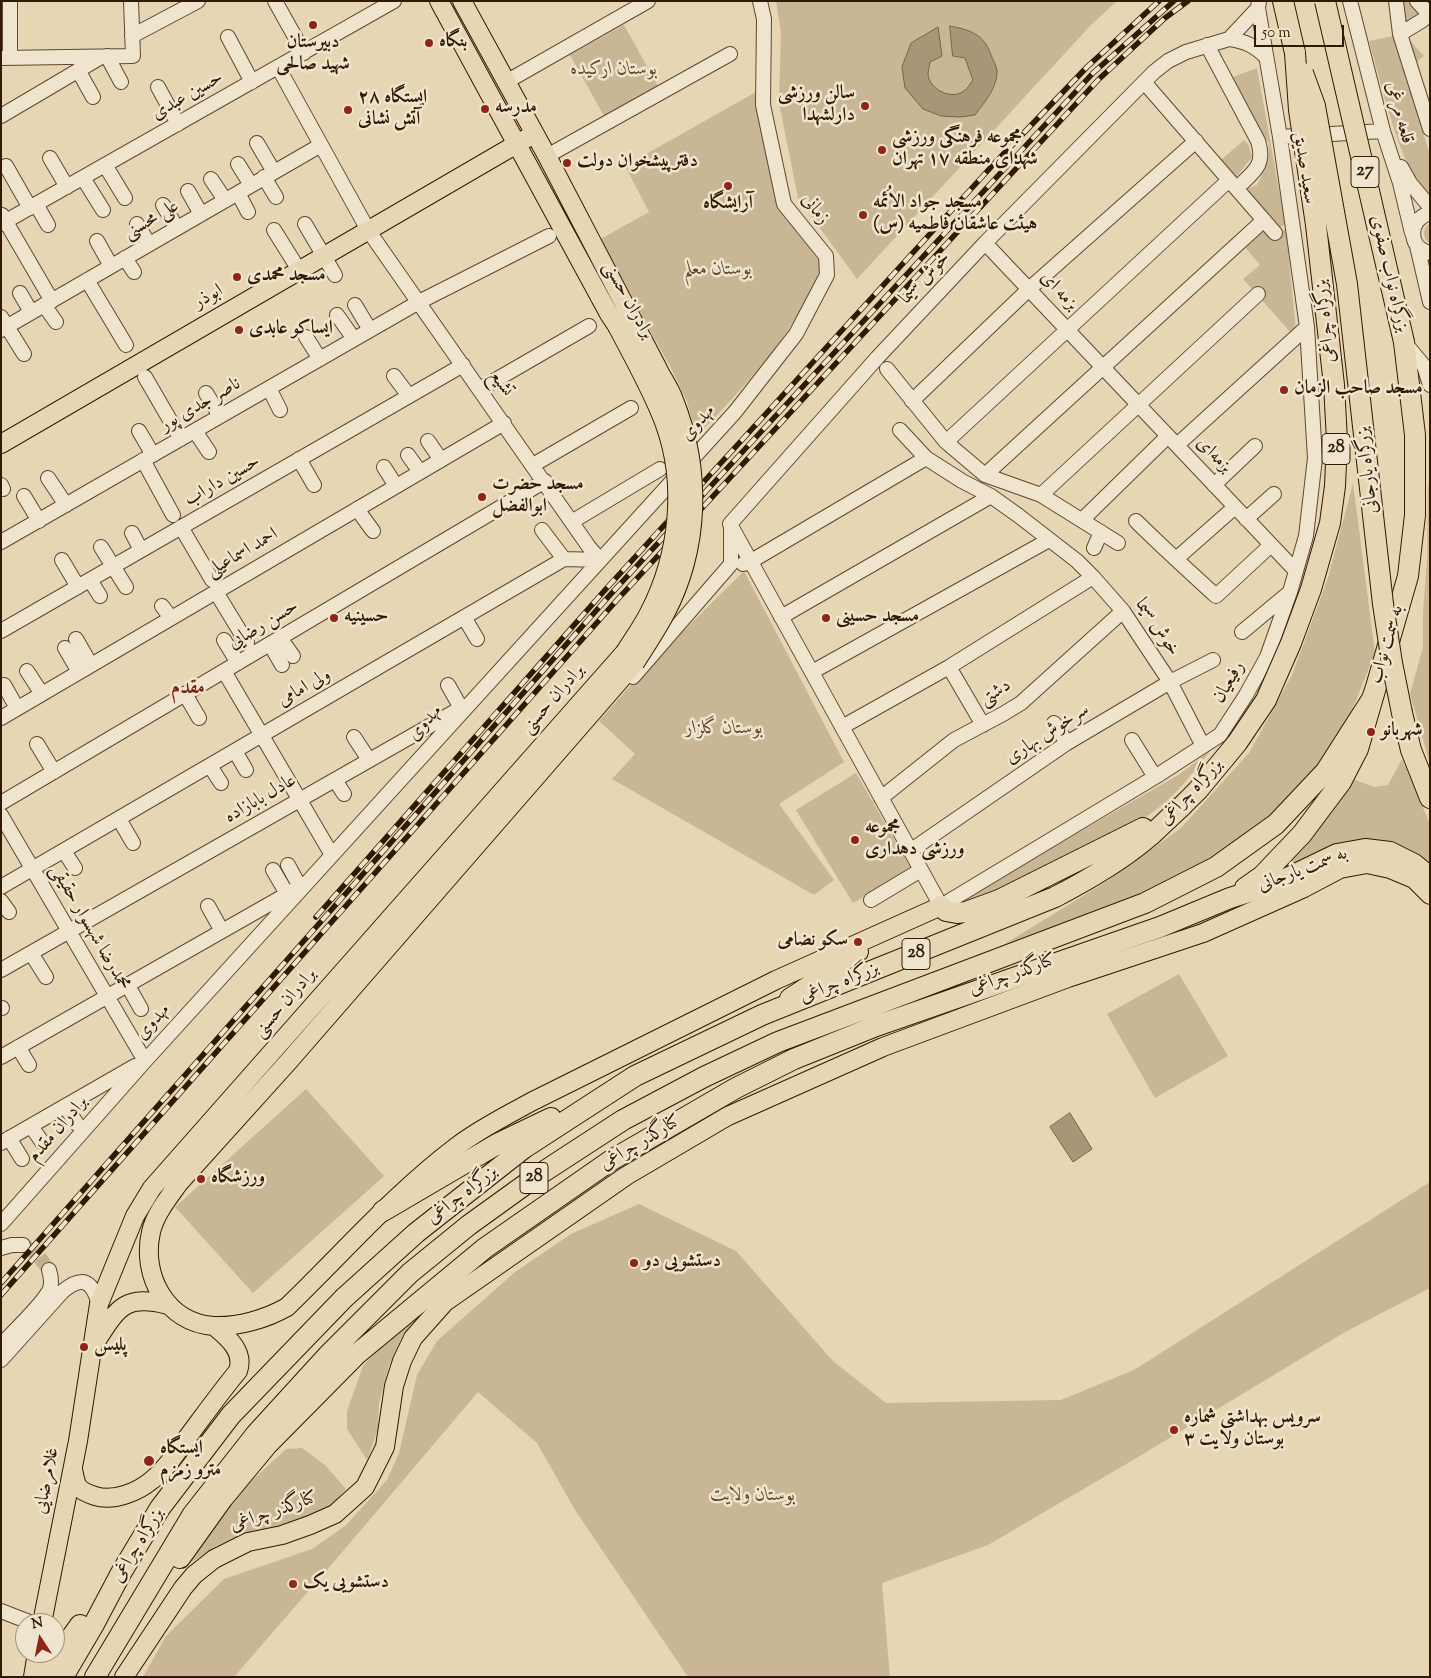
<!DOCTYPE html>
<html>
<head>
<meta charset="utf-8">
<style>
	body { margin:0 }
	#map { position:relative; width:1431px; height:1678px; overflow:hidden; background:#e7d6b3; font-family:"Sorts Mill Goudy",serif }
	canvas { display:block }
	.frame { position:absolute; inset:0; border:2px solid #321901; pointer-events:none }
	.north { position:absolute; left:15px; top:1613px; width:50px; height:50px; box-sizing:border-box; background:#efe4ce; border:1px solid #a3937c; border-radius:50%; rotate:349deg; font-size:14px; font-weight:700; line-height:20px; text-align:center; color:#321901 }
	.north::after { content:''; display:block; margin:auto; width:18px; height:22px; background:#8f2418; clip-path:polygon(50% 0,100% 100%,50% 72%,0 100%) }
	.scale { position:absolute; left:1254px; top:25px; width:90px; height:22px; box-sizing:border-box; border:2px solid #321901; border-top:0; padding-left:6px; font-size:15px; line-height:18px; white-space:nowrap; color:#321901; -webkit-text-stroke:4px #efe4ce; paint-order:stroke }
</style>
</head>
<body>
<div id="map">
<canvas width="1431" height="1678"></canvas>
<div class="frame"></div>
<div class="north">N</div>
<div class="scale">50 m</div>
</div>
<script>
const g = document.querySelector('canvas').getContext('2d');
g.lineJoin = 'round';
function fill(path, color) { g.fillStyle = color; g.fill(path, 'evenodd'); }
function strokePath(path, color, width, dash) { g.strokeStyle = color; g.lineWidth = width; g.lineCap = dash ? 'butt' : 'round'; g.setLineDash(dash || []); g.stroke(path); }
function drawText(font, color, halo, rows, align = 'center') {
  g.font = font + ' "Sorts Mill Goudy",Amiri,serif'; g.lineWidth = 5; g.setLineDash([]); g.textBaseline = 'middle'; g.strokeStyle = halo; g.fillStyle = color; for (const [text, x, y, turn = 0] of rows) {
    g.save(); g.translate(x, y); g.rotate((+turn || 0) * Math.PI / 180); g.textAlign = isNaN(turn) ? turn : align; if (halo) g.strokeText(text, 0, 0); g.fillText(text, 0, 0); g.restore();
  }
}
fill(new Path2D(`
	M776 1H1117L1090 26 857 279 798 198 779 103 781 33Z
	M1402 1H1409L1422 14 1405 26Z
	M624 25 658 86 604 116 570 55Z
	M1393 36 1430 155V195C1402 179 1379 74 1369 41Z
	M1409 40 1424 56 1414 64Z
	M1257 68 1285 224 1279 228 1245 190 1257 185 1268 163 1269 143 1254 127 1230 78Z
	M756 92 775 200 822 265C800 329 743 388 697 436L687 402 671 368 599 240 649 212 625 166Z
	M1244 140 1248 144 1252 157 1236 177 1221 160Z
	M1430 223V244C1422 238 1422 229 1430 223Z
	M1262 229 1286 230 1296 331 1292 334 1243 279 1260 265 1244 246Z
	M1428 481 1430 495V764L1410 694 1423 647V612L1427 558Z
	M1353 483 1375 653 1350 715 1317 767 1272 817 1186 876 1003 945 1104 883 1181 828 1249 753 1292 675 1328 578Z
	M744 571 844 762 779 804 834 880 814 895 612 779 635 754 599 721 648 666Z
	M1212 749C1195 769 1179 793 1158 808 1106 848 1043 872 983 900L969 903 958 902 1180 774Z
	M1402 759 1430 824V869L1276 875 1350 778 1374 787 1388 785Z
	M856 773 912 870 853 903 796 810Z
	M1179 974 1228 1056 1155 1098 1107 1014Z
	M306 1089 384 1176 253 1293 175 1207Z
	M1430 1182V1288L1345 1332 1133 1460 988 1545 882 1583 890 1677H688L575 1510 537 1443 478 1392 344 1550 234 1677H143L166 1636 224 1579 312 1549 345 1526 387 1480 399 1453 417 1375 437 1341 515 1272 571 1234 639 1204 736 1251 833 1361 886 1403 1061 1400 1134 1370Z
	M422 1312 403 1334 389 1366 379 1403 378 1429 367 1460 347 1429V1411L363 1366 384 1342Z
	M302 1448 325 1465 346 1489 333 1504 316 1515 292 1523 244 1533 216 1546 186 1566 231 1500 286 1449Z`), '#c8b695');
const water = new Path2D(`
	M950 26C970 30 984 34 991 55 993 60 996 65 997 70 998 87 984 103 975 115L960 117 941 116 923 109 905 88 902 67 911 43 938 27 942 56 930 62C930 65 928 70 928 74 929 87 945 97 958 94 965 92 969 86 973 80L965 58 953 56Z
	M1070 1113 1092 1149 1073 1162 1050 1127Z`);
fill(water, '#a99676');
strokePath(water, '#796447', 1);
strokePath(new Path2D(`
	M23 1245 37 1254 49 1270`), '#c3b08f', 14, [14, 7]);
const minor = new Path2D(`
	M10 1V57
	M275 1 304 53
	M1350 1 1383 131 1400 183 1412 233
	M1396 1 1400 34 1430 129
	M1417 1 1430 15
	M1400 34 1423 20
	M132 36 198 1
	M228 37 252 82
	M1229 39C1245 41 1255 46 1266 57
	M1207 45 1258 141C1266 166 1253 172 1237 188
	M107 56 121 82
	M1 58 133 56 131 1
	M278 67 368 230 589 547 600 560
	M78 70 93 97
	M506 82 648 1
	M1144 82 1275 233
	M158 87 178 124
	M1 116 101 57
	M1280 137 1383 131
	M257 143 274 172
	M547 156 730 54
	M50 158 67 187
	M238 164 251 185
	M105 165 125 198
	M6 166 30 208
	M1401 167 1410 183 1430 207
	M264 177 276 197
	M83 178 103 210
	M211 179 225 200
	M188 191 201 214
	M238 193 248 212
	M36 204 48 225
	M163 205 177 228
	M1430 213C1408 219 1407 248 1430 253
	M2 215 52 301
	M1 224 394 1
	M137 224 149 244
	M305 224 335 275
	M274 230 299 270
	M97 241 111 266
	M985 243 1296 571
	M1417 246 1430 302
	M125 258 134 272
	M87 280 126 345
	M20 293 31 312
	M44 305 56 322
	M355 305 370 330
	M337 315 354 339
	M1 317 24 354
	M1 330 321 145
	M306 337 320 359
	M1405 343 1424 366 1430 385
	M887 369 946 442 985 475 1041 495 1118 543
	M394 376 409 396
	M145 377 181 439
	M269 388 280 410
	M480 389 589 326
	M206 393 220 416
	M912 401 1029 289 1196 141
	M900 430 926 458 962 481 991 496 1019 516 1077 561 1093 577 1123 611 1170 682 1203 746
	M139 431 153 455
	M195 431 209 452
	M428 441 441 460
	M946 442 1229 180
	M1177 445 1307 327
	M408 455 420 472
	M299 459 314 485
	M143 460 173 515
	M533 465 631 408
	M384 467 396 486
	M985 475 1264 220
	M48 478 66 505
	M1 485 3 489
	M1214 485 1255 446
	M1041 495 1258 294
	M24 496 39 521
	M357 509 373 531
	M1246 519 1274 494
	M1082 520 1168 436
	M573 521 660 469
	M1136 521C1162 547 1189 571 1216 596L1271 545
	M730 524 941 906 1155 777 1220 735 1246 695 1267 657 1290 592 1306 536 1315 458 1307 327 1280 137 1258 8 1259 1
	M730 524 877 358 985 243 1154 72 1168 61 1186 52 1229 39 1258 8
	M181 527 212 580
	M542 530 564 559
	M132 533 141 550
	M1 542 419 302 549 236
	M101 547 126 587
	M1094 548 1101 532
	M1176 559 1235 507
	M62 560 78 587
	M743 564 748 563 926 458
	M90 580 100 596
	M216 592 247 643
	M162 606 171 618
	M464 617 477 639
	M781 617 991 496
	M1 631 463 365
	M1242 632 1289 593
	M280 638 293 656
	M76 639 91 665
	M224 640 238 663
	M270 644 282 665
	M65 648 79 672
	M949 667 983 725
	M27 671 42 694
	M224 671 332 855
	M812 672 1049 540
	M633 677 731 564V528
	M4 685 17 708
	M448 685 461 708
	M185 694 199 718
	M1 718 504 423
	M1054 723 1067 743
	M842 727 949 667 1093 577
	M354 737 369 760
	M1132 740 1155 777
	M37 744 54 772
	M235 751 246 770
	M210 766 221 783
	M335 780 344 794
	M881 798 954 740 1003 714 1021 703 1123 611
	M1 803 545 481
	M1 815 145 1061
	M119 819 133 843
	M64 851 75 868
	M910 851 1067 743 1170 682 1213 660
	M288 865 300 887
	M273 870 287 894
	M1 887 564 559 600 560
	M871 900 921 870
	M1 901 9 912
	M208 906 222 931
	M31 953 46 977
	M1 970 461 708
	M127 984 141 1009
	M1 1008H2
	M18 1047 29 1065
	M1 1057 296 889
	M65 1106 77 1124
	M31 1126 42 1142
	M9 1138 22 1159
	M1 1143 135 1066
	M1 1224 145 1061 735 412 796 334 827 275 826 256 784 204 763 105 764 19 760 1
	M1 1248 12 1245H23
	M1 1345C13 1332 44 1303 50 1289 52 1282 51 1276 49 1270
	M1 1360 63 1291C83 1275 92 1281 99 1304
	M1 1611 32 1623`);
const major = new Path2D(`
	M439 1 609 314 617 326
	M462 1 547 156 632 319
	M1 444 534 134
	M635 663 289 1061 179 1183C169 1197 155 1214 151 1232 141 1275 166 1323 214 1326 238 1327 266 1319 287 1307 342 1254 394 1194 456 1147 479 1129 506 1116 531 1102L776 980 941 906
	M789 998 859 952
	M97 1340C118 1307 126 1294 168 1305
	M73 1469C76 1487 77 1490 95 1496 113 1502 138 1492 152 1480 165 1470 175 1455 184 1442 202 1418 219 1394 238 1371 245 1351 227 1337 214 1326
	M42 1623 78 1441 99 1304 135 1216 152 1188 625 652
	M33 1677 37 1653
	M124 1677 183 1588 194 1575 214 1559 248 1542 282 1535 310 1525 335 1514 365 1487 385 1447 394 1386 402 1361 413 1338 445 1302 626 1176 728 1116 883 1047 1068 978 1203 933 1304 888 1340 869 1367 864 1390 869 1414 879 1430 895`);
const highway = new Path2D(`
	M1283 1 1295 53
	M1402 713 1411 750 1430 798
	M1245 888 1262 876 1302 834 1341 782 1358 749 1376 687 1408 576 1415 515V435L1404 342
	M941 906 946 911 957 913 966 912 999 900 1143 828
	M383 1211 499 1143 551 1118
	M180 1558 223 1498 267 1445 357 1354 485 1248 610 1161 736 1088 794 1059 876 1026 1160 927 1230 898 1277 883 1337 854 1365 849 1390 852 1414 864 1430 877
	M43 1677 80 1625
	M63 1677 93 1626 121 1573 160 1508 231 1415 344 1298 416 1233 524 1148 635 1076 762 1015 1055 897C1088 880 1122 860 1150 836 1161 826 1171 816 1182 806
	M95 1677 193 1514 256 1434 329 1354 410 1273 469 1225 537 1176 623 1120 704 1077 778 1042 1145 903 1216 867 1276 824 1326 771 1372 699 1376 687`);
strokePath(minor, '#5f482e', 16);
strokePath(major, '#321901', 20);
strokePath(highway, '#321901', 22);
strokePath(minor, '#efe4ce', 14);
strokePath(major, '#e7d6b3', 18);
strokePath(highway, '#e7d6b3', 20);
const rail = new Path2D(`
	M316 917 605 590 992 166 1087 67 1159 1
	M1 1283 610 595 1093 73 1174 1
	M1 1295 617 600 1099 79 1165 18 1188 1`);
strokePath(rail, '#321901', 5.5);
strokePath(rail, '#efe4ce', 4, [11]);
const majorBridge = new Path2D(`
	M632 319C641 337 651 355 660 373 665 382 671 391 674 400 702 470 700 548 665 614 656 631 645 647 635 663
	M617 326C633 357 651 388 664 422 687 484 679 555 649 613 642 627 633 639 625 652`);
const highwayBridge = new Path2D(`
	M1325 1 1404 342
	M1303 73 1315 106 1347 284 1383 604 1392 663 1402 713
	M1182 806 1198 790 1237 743 1266 700 1291 643 1311 589 1330 523 1335 486 1337 440 1334 385 1316 225 1299 110 1295 53`);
strokePath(majorBridge, '#321901', 20, []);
strokePath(highwayBridge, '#321901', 22, []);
strokePath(majorBridge, '#e7d6b3', 18);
strokePath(highwayBridge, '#e7d6b3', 20);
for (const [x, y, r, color] of [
	[313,25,5,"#8f2418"],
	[429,43,5,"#8f2418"],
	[865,106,5,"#8f2418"],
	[485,109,5,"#8f2418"],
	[348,110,5,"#8f2418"],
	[882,150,5,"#8f2418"],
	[567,163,5,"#8f2418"],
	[728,186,5,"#8f2418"],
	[863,215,5,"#8f2418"],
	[237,277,5,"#8f2418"],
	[239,330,5,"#8f2418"],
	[1284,390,5,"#8f2418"],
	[482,497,5,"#8f2418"],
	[334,618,5,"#8f2418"],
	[826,618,5,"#8f2418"],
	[1371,732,5,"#8f2418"],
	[855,840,5,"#8f2418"],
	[858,942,5,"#8f2418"],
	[201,1179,5,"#8f2418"],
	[634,1263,5,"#8f2418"],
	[84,1347,5,"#8f2418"],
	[1174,1430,5,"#8f2418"],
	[149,1461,6,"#8f2418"],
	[293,1584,5,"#8f2418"]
]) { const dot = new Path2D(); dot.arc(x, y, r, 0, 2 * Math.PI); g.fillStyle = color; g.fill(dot); strokePath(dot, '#efe4ce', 2); }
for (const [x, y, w] of [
	[1365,172,28],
	[1336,449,28],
	[916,954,28],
	[534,1178,28]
]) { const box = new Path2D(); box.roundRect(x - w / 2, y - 15.5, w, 31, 4); g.fillStyle = '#efe4ce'; g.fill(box); strokePath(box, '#321901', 1); }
drawText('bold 18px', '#321901', null, [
	["27",1365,172],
	["28",1336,449],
	["28",916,954],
	["28",534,1178]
]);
drawText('bold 19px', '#321901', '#efe4ce', [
	["بنگاه",439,43],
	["دبیرستان",313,44,"center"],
	["شهید صالحی",313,66,"center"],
	["سالن ورزشی",855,95,"right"],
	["دارلشهدا",855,117,"right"],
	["ایستگاه ۲۸",358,99],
	["آتش نشانی",358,121],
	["مدرسه",495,109],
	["مجموعه فرهنگی ورزشی",892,139],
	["شهدای منطقه ۱۷ تهران",892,161],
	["دفترپیشخوان دولت",577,163],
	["مسجد جواد الاُئمه",873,204],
	["هیئت عاشقان فاطمیه (س)",873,226],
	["آرایشگاه",728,205,"center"],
	["مسجد محمدی",247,277],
	["ایساکو عابدی",249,330],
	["مسجد صاحب الزمان",1294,390],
	["مسجد حضرت",492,486],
	["ابوالفضل",492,508],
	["حسینیه",344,618],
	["مسجد حسینی",836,618],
	["شهربانو",1381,732],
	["مجموعه",865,829],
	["ورزشی دهداری",865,851],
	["سکو نضامی",848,942,"right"],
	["ورزشگاه",211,1179],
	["دستشویی دو",644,1263],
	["پلیس",94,1347],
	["سرویس بهداشتی شماره",1184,1419],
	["۳ بوستان ولایت",1184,1441],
	["ایستگاه",160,1450],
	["مترو زمزم",160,1472],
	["دستشویی یک",303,1584]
], 'left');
drawText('italic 19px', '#5f482d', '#efe4ce', [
	["بوستان ارکیده",614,71],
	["بوستان معلم",718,271],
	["بوستان گلزار",724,730],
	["بوستان ولایت",753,1497]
]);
drawText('19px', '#321901', '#efe4ce', [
	["حسین عبدی",188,97,-30],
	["قلعه مرغی",1398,113,75],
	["سعید صدیق",1303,168,81],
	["زمانی",814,210,53],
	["علی محسنی",152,221,-30],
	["بزرگراه نواب صفوی",1388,274,77],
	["خوش سیما",926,279,-47],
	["بزمه ای",1058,292,47],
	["ابوذر",209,298,-30],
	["برادران حسنی",627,301,61],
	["بزرگراه چراغی",1327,321,-96],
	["تشیع",500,384,55],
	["ناصر جدی پور",201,406,-30],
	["مهدوی",699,424,-48],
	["بزمه‌ای",1213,456,46],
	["بزرگراه یارجانی",1369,470,-96],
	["حسین داراب",223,482,-30],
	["احمد اسماعیلی",243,554,-30],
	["حسن رضایی",264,626,-31],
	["خوش سیما",1156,628,56],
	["به سمت نواب",1388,645,-74],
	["رفیعیان",1230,683,-60],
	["ولی امامی",305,689,-30],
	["دشتی",996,694,-33],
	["برادران حسنی",554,700,-49],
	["مهدوی",426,724,-48],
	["سرخوش بهاری",1048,735,-33],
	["بزرگراه چراغی",1192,793,-47],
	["عادل بابازاده",261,800,-30],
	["به سمت یارجانی",1303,871,-21],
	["محمدرضا شهسوار حقیقی",89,928,60],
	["کنارگذر چراغی",1013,976,-20],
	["بزرگراه چراغی",840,984,-22],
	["برادران حسنی",286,1004,-49],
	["مهدوی",154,1023,-48],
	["برادران مقدم",59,1130,-49],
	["کنارگذر چراغی",641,1144,-31],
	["بزرگراه چراغی",463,1196,-38],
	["غلامرضایی",48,1481,-79],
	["کنارگذر چراغی",274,1513,-19],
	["بزرگراه چراغی",139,1546,-59]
]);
drawText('bold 20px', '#7a1f14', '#efe4ce', [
	["مقدم",188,690]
]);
</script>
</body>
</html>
